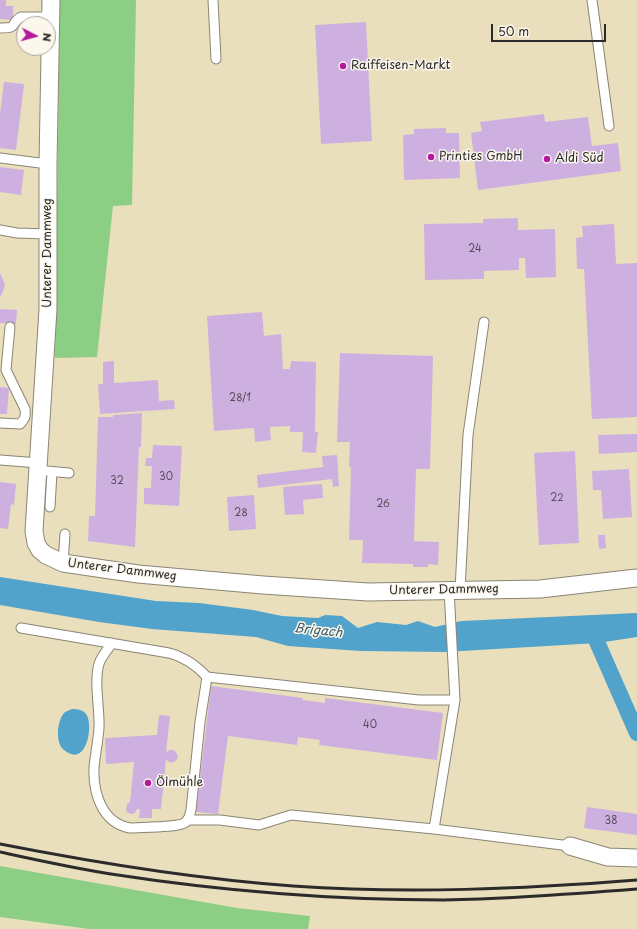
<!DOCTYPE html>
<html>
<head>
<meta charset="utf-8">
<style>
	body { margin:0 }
	#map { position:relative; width:637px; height:929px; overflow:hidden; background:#eadfbc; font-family:"Playpen Sans",sans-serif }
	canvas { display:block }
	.north { position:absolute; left:16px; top:16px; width:40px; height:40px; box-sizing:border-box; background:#fbf7ec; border:1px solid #a8a59f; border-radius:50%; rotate:96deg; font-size:11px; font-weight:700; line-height:16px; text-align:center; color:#2b2b2b }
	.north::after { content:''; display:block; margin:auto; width:14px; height:18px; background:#b5179e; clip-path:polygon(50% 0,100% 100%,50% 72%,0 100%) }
	.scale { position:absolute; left:491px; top:24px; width:115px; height:18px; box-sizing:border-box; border:2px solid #2b2b2b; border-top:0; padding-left:5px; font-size:12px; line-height:14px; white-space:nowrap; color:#2b2b2b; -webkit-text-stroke:3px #fbf7ec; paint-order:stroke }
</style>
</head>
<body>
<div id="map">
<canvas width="637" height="929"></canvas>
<div class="north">N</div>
<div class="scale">50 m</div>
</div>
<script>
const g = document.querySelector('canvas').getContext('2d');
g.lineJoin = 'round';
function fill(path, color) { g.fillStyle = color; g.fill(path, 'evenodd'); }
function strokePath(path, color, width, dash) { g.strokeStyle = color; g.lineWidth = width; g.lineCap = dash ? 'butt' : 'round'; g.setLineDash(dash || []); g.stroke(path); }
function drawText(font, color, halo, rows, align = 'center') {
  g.font = font + ' "Playpen Sans",sans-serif'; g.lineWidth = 3; g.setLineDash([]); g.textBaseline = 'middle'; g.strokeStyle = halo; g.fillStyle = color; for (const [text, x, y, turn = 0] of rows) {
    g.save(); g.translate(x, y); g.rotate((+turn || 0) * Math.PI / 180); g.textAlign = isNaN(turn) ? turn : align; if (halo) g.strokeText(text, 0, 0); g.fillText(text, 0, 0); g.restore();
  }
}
fill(new Path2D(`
	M60 0H136L132 205 113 206 97 357 55 358Z
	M0 866 237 908 310 916 308 929H89L0 917Z`), '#8dce85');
fill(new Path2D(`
	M0 577 156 601 199 603 253 610 282 616 318 618 325 615 342 616 358 628 377 622 406 625 418 621 435 627 461 621 637 613V637L598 643 444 652 361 651 288 646 256 637 152 629 99 622 0 605Z
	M72 709C78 709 83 710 86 714 94 724 87 769 64 750 55 743 57 721 64 713 66 711 70 710 72 709Z`), '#51a3cc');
strokePath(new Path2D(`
	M590 626 637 733`), '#51a3cc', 16);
fill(new Path2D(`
	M0 0H6V6H13V20L0 19Z
	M366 22 372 141 321 144 315 25Z
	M4 82 24 84 16 150 0 148V114Z
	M544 114 545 122 588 117 592 146 618 143 621 171 478 190 471 133 482 131 480 122Z
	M446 128V133H459L460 178 404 180 403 135 414 134V129Z
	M0 167 24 170 21 195 0 192Z
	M518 218V230L555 229 556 277 526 278 525 258H519V270L484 271V279L425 280 424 224 483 223V219Z
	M614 224 616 264 637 263V417L592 419 584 269H577L576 238 583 237 582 226Z
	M0 273 5 285 2 294 0 297Z
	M0 309 17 310 16 324 0 323Z
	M262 312 264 336 281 334 283 369H290L291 361 316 362 315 432H318L316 453 302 452 303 432H290V426L270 427 271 440 255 442 254 428 214 431 207 316Z
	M340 353 433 356 430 469H416L414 541 439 542 438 565 428 564V567H413V564L362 563 363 540H349L351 467H349L350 442H337Z
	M114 361V383L158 380 159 401 174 400 175 409 100 414 98 384H103V362Z
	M0 387 9 388 7 414H0Z
	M142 413 141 447H139L135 547 88 541 89 516H95L98 417H113V415Z
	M637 434V452L599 454 598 435Z
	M153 445 182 446 179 506 144 504V488H151L152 466H145L146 458H152Z
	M575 451 579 543 539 545 534 453Z
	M337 455 339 486 333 487 332 479 258 488 257 475 323 467 322 456Z
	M629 469 632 517 603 519 601 490H593L592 471Z
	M0 482 16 484 14 505 11 504 8 529 0 528Z
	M322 484 323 498 303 500 304 514 285 515 283 487Z
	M254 495 256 529 229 531 227 497Z
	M598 535H605L606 548 599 549Z
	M211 686 303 698 302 700 325 703V698L443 713 437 760 319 745 320 740 298 737 297 745 228 736 218 814 196 812Z
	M159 715 170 716 166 752 170 750H174L177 754 178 758 175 761 171 763 166 760 161 809H152V818H139L140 809H137L135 813 132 814 128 813 126 810 127 804 130 802 134 762 106 764 105 738 157 735Z
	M587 807 637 814V835L584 828Z`), '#cdb0e0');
const service = new Path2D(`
	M213 0 216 59
	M592 0 609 126
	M0 28C20 28 9 24 21 17H51
	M0 158 48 164
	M0 230 17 233 48 234
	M0 423 20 424C25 419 26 416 25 409L6 370 10 327
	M0 460 39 463
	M47 471 69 473
	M50 507 52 472
	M63 563 65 534
	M460 590 468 435 484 322
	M21 628 169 653C185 657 196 665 207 677L419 700H455
	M112 643C108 649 103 655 100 661 93 678 100 709 99 728 98 742 95 755 94 768 93 793 102 823 130 828 140 827 179 828 186 822 189 819 190 814 191 810L200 722 207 677
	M187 820H220L259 825 291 815 434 829 570 846
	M434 829 455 700 449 590`);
const minor = new Path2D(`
	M51 0 48 164V309L34 531 36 543 40 550 46 555 63 563 138 574 263 585 368 592 540 589 637 578
	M570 846 608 857 637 858`);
strokePath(service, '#8a8574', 11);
strokePath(minor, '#8a8574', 19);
strokePath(service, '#fff', 9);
strokePath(minor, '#fff', 17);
strokePath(new Path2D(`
	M0 844C97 863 194 879 293 886 408 894 523 889 637 880
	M0 852C37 860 73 868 111 874 221 891 333 900 444 900 509 899 573 894 637 889`), '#2b2b2b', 3);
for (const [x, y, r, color] of [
	[343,66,4,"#b5179e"],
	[431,157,4,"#b5179e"],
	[547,159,4,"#b5179e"],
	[148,783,4,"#b5179e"]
]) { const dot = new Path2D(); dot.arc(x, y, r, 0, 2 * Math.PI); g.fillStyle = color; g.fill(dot); strokePath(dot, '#fbf7ec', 1.5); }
drawText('10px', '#544c58', null, [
	["24",475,249],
	["28/1",240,398],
	["30",166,477],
	["32",117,481],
	["22",557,498],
	["26",383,504],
	["28",241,513],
	["40",370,725],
	["38",611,821]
]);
drawText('12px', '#2b2b2b', '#fbf7ec', [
	["Raiffeisen-Markt",351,66],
	["Printies GmbH",439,157],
	["Aldi Süd",555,159],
	["Ölmühle",156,783]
], 'left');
drawText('12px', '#2b2b2b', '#fbf7ec', [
	["Unterer Dammweg",48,253,-90],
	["Unterer Dammweg",122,570,7],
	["Unterer Dammweg",444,590,-1]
]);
drawText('italic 13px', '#3a5b6b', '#fbf7ec', [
	["Brigach",318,631,6]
]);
</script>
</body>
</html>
